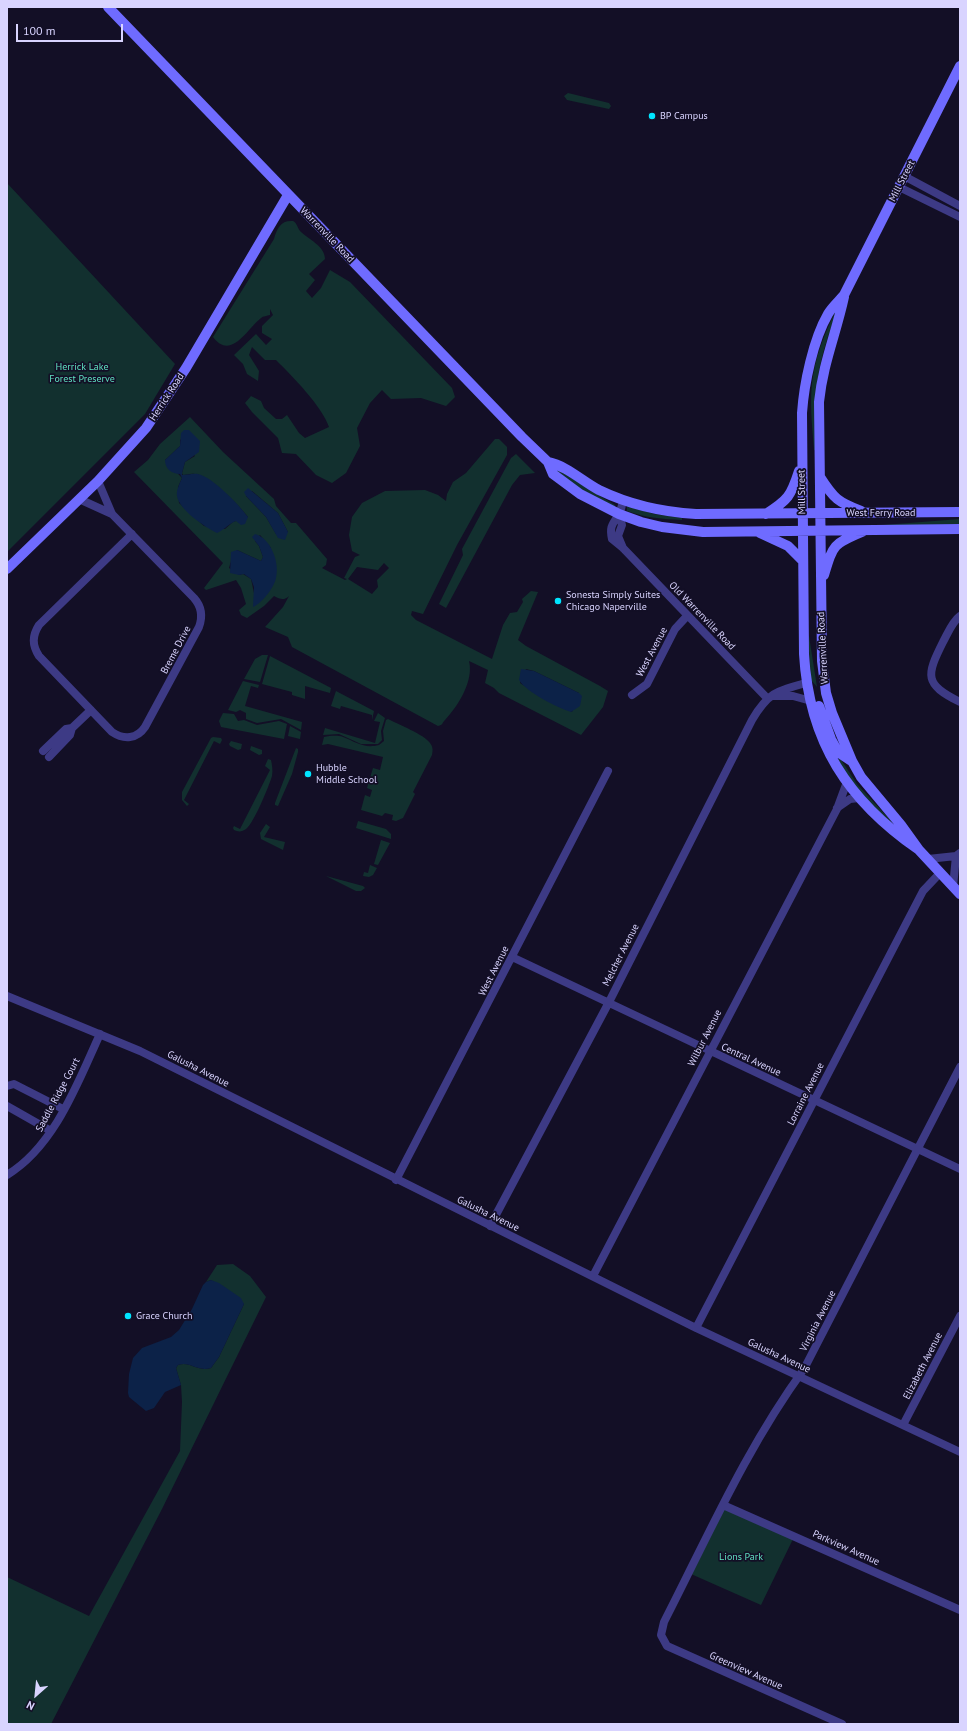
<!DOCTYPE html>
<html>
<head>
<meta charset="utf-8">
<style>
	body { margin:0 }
	#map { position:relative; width:967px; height:1731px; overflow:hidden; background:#130f26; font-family:"PT Sans",sans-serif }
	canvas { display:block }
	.frame { position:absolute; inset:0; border:8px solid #d9d4ff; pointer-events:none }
	.north { position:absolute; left:16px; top:1675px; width:40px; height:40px; -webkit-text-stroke:3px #130f26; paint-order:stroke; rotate:207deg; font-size:11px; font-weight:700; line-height:16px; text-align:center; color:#d9d4ff }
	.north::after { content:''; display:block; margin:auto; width:14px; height:18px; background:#d9d4ff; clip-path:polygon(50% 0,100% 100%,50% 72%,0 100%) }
	.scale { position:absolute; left:16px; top:24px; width:107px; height:18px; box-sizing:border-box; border:2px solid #d9d4ff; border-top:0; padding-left:5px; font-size:12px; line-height:14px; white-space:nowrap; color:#d9d4ff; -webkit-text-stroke:3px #130f26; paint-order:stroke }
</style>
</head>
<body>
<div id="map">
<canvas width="967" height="1731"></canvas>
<div class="frame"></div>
<div class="north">N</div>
<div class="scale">100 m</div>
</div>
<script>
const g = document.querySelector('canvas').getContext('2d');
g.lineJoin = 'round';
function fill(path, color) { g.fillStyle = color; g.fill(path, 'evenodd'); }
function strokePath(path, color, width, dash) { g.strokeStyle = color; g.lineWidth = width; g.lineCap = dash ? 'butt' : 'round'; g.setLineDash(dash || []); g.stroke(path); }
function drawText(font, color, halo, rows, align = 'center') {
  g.font = font + ' "PT Sans",sans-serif'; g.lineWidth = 3.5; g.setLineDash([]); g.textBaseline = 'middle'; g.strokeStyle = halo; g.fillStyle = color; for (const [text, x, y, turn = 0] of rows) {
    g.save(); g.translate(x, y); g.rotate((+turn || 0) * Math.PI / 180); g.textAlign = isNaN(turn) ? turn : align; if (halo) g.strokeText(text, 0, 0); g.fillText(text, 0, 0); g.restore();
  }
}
fill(new Path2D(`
	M568 93 609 103 611 106 609 109 567 100 564 96Z
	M7 183 175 364 145 414 7 552Z
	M293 221C297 223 297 227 300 231 308 239 325 246 325 259L309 274 315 280 306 291 312 298 321 288 330 270 350 282 452 388 455 397 446 406 421 398 391 399 382 390 370 403 357 428 360 446 346 473 332 483 316 475 296 454 282 453 278 438 252 412 245 403 251 396 261 401 264 408 276 419H282L287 415 299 433 305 438 329 427C322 406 292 376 276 360H265L252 347 249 355 259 371 258 381 247 374 243 364 234 355 256 334 266 345 272 339 262 333V326L273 315 270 309V315C267 316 263 316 261 318 247 329 231 361 213 337L274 239C277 228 281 220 293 221Z
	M841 300C831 327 821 354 817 383 814 405 815 427 815 450H814C812 425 809 400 813 376 817 349 829 324 841 300Z
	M190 417 223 452 274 499 276 506 291 523H296L327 559 326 565 322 568 345 580 347 579 344 578 355 557 360 555 352 551 349 535 352 517 362 503 385 491 425 490 438 495 446 501 447 494 453 482 466 473 495 439H499L507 447V455L457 545 423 614 412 611 411 615 416 620 492 659 503 625 510 613 517 612 523 602 522 599 531 591 538 592 518 640 526 646 600 686 608 691 603 707 581 735 499 693 494 688 485 683 488 670 469 661C474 681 458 706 445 720 442 723 443 725 438 726L292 647 288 637 265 627 283 607 289 596C284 601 280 599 274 596L264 606 247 618 241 615 239 610 246 604 241 588 236 580 206 590 204 588 223 563 134 472 148 460 160 444ZM180 439 195 456 185 462 182 473 183 475C186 475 191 473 195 474 209 475 239 505 248 517L233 522 225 529 204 526 179 503 178 487 182 478 165 460 180 446ZM252 491 278 513 288 532 276 534 266 517 246 496ZM260 535 271 548 254 593 251 579 243 574 239 575 229 568 231 561 237 550 261 561 263 557 259 546 255 541ZM384 563 389 568 377 580 378 587 372 594 348 579 357 567 378 570ZM526 669 534 671 579 693 572 712 548 701 520 683Z
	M516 454 535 473 520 475 512 485 446 608 439 604 463 555 462 549 511 458Z
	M555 467 588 489 615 505V507L579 488 553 469Z
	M627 506 654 514 682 518V520C663 519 646 518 627 511Z
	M960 519V524L883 526V525Z
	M808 636H809L817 687 811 680Z
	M262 655H268L260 682 244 679 255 659Z
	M270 656 331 688 330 693 305 686V699L292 695V692L262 684Z
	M243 681 259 685 258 688 251 686 245 706 302 722 301 730 281 719 257 723 246 719V713L240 710 236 712 228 710Z
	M336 691 374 711 372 720V715L341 706 340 709 331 706Z
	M223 713 234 714 238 721 244 720 257 725 279 721 287 724 284 739 221 727 219 721Z
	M378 713 385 718 381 731 382 740 378 744H361L339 734 323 735 325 728 375 743 380 722 374 721Z
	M388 719C398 724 425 735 430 743 433 747 433 750 432 755L413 792 415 794 403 818 396 821 392 820 393 815 385 813 382 816 361 810 365 795 370 797 372 790 367 788 373 768 380 770 383 757 328 744 322 745 324 737C330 736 337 735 343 737 356 742 364 749 379 745L384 741 383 731 386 720Z
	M290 726 301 732 300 739 288 736Z
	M213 737 221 738 222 740 220 744 214 741 184 800 189 804 187 806 182 800V792L211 738Z
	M231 741 242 744 241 749 238 750 230 746 229 744Z
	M251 746 262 750V754L259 755 250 750Z
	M296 748 298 749V752L292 774 278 806 275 805V803Z
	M836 752 857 784 893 823 891 825C871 804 844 781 836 752Z
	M268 759 271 760C272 765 273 770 272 776 269 786 254 823 246 829 242 832 238 832 234 830L233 828 234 826 240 829 270 770 265 766Z
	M358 821 386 829 391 834V839L356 828Z
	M266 824 270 827 264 837 285 842 283 850 261 839 260 833Z
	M381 840 390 843 378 865 374 864Z
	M370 865 377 868 373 875 369 877 363 876 364 872 368 873Z
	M326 876 363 886 365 888 361 891H356Z
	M233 1264 250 1276 266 1297 162 1509 51 1724H7V1577L89 1616 180 1451 182 1402 181 1385 176 1368 178 1365C191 1361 196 1372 211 1368L219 1357 244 1304 211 1280 206 1282 217 1265Z
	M724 1509 793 1539 761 1605 691 1574Z`), '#12302f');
fill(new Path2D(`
	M184 430H189L200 441 199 452 185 462 182 473V475C187 475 193 473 198 474 214 478 238 504 248 517L245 524 241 525 236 521C231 522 224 530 217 533 205 527 179 510 177 496 176 490 180 483 182 478L180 474C172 474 165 469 165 460L180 446 181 433Z
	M248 488 278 513 288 532 285 540 278 538 266 517 246 496 244 492Z
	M255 534C271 538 280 563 276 578 274 588 262 603 253 607L254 587 251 579 244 574 239 575 230 573 231 552 237 550 261 561 263 557 259 546 252 537Z
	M521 669 534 671 579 693 582 696 580 706 571 712C558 708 526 692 519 680Z
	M211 1280 219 1283 241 1298 244 1304 219 1357 211 1368C196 1372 191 1361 178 1365L176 1368 181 1385 165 1392 154 1408 146 1411 129 1397 128 1393 129 1374 133 1358 142 1348 171 1337 179 1330 192 1309 203 1285 206 1282Z`), '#0c2248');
strokePath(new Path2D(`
	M904 176 960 206
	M899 187 960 217
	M98 481 112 514 194 598C202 607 203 616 199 627L145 727C137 739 124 740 112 732L39 656C32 645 32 636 39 625L132 534
	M79 499 112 514
	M623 501C622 505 621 510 619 514 613 524 609 526 612 539L623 548 767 698
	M619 514 622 525 618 536 623 548
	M960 616C952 622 948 633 943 642 926 676 924 684 960 702
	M632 695 647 684 675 629 687 616
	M772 696H793L811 701
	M43 751 66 729 72 728
	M49 757 70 735 72 728 91 710
	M837 808 850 799 859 798
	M928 859 956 856 960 853
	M953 887 956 856
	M512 957 960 1169
	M7 996 140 1051 696 1328 960 1452
	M7 1086 14 1084 63 1109
	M7 1106 51 1131
	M7 1175C55 1146 78 1082 100 1034
	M396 1180 608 771
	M490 1226 608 1004 752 720C768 693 776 691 806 683
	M593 1276 837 809 847 782
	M696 1328 923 891 940 873
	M903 1425 960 1316
	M723 1505 960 1610
	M842 1724 667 1646 661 1635 664 1622C708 1536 747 1447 804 1369L960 1067`), '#3d3a85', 8);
strokePath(new Path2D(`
	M108 7 522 437 548 462 553 474 580 494 619 514 641 522 662 527 703 532 960 529
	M844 297C836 334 823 363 819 402L822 661 826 693 832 713 852 761 861 777 901 825 919 850 960 894
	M548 462C567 466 582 481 599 490 630 505 661 512 696 514L960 512
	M820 477C834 499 838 502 861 511
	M766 514C788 500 791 496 799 471
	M760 533 788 546 803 561
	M7 569 98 481 146 428 186 368 288 195
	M824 575C833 545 833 544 862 532
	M819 706 831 739 838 752 850 760
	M919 850C848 801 809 742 804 654L802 413C804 384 813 340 828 314 832 307 839 301 844 295L960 66`), '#6f6bff', 10);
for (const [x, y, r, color] of [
	[652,116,4,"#00e5ff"],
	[558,601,4,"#00e5ff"],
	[308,774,4,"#00e5ff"],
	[128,1316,4,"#00e5ff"]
]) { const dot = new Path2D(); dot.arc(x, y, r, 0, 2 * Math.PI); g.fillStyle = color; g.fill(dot); strokePath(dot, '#130f26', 1.5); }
drawText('10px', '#d9d4ff', '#130f26', [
	["BP Campus",660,116],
	["Sonesta Simply Suites",566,595],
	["Chicago Naperville",566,607],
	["Hubble",316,768],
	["Middle School",316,780],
	["Grace Church",136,1316]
], 'left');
drawText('10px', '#d9d4ff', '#130f26', [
	["Mill Street",902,181,-63],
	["Warrenville Road",327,235,46],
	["Herrick Road",167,397,-57],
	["Mill Street",802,492,-91],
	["West Ferry Road",881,513],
	["Old Warrenville Road",702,616,46],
	["Warrenville Road",823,648,-93],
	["Breme Drive",176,650,-62],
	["West Avenue",652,652,-62],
	["Melcher Avenue",621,955,-63],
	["West Avenue",494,971,-63],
	["Wilbur Avenue",705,1038,-63],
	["Central Avenue",751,1060,25],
	["Galusha Avenue",198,1069,27],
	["Lorraine Avenue",806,1094,-63],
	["Saddle Ridge Court",58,1095,-62],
	["Galusha Avenue",488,1214,26],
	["Virginia Avenue",818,1321,-63],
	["Galusha Avenue",779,1356,25],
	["Elizabeth Avenue",923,1366,-63],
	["Parkview Avenue",846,1548,24],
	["Greenview Avenue",746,1671,24]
]);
drawText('10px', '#5fe0c0', '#130f26', [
	["Herrick Lake",82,367],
	["Forest Preserve",82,379],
	["Lions Park",741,1557]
]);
</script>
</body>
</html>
